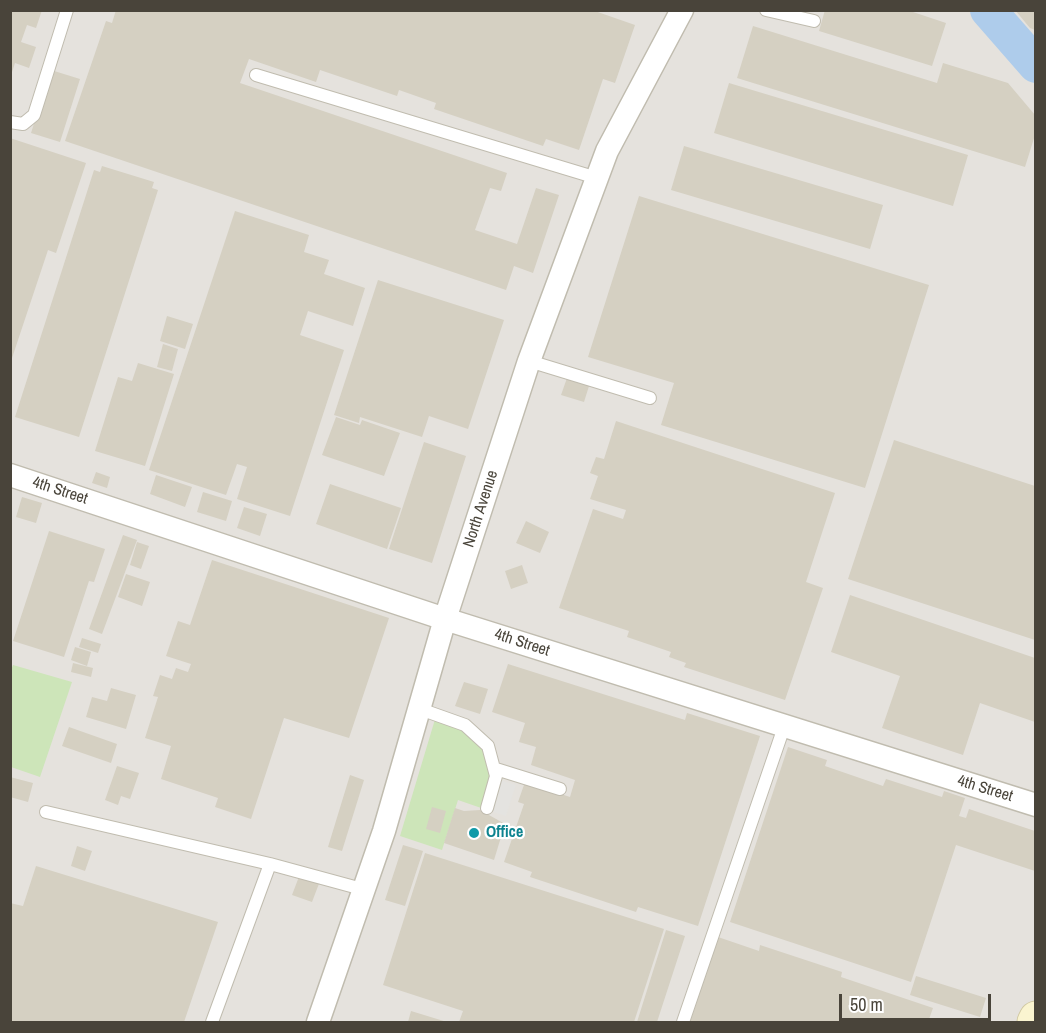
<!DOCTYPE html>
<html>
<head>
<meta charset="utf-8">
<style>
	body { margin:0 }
	#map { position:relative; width:1046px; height:1033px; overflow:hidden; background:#f5f3ec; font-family:"Archivo Narrow",sans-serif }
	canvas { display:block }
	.frame { position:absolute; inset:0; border:12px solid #49443a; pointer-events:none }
	.scale { position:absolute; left:839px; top:994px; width:152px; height:27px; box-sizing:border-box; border:3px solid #49443a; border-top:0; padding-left:8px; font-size:18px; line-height:21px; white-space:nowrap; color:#49443a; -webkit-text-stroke:4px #fff; paint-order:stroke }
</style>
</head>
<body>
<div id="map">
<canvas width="1046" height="1033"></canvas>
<div class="frame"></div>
<div class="scale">50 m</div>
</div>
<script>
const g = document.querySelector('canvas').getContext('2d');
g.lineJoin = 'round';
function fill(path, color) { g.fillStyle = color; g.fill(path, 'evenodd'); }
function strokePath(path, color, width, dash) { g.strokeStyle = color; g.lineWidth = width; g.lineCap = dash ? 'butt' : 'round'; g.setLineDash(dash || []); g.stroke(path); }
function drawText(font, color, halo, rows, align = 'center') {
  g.font = font + ' "Archivo Narrow",sans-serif'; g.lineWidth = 4.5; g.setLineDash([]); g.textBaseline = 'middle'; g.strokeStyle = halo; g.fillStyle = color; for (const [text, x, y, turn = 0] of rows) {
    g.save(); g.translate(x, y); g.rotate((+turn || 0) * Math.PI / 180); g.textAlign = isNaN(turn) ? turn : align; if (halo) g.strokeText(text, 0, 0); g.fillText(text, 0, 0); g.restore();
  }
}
fill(new Path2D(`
	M10 11H1035V1022H11Z`), '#e5e2dd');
fill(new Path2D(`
	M13 665 72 682 40 777 11 767 10 673Z
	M436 716 479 738 495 768 484 809 458 800 442 850 400 836Z`), '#cde5b9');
fill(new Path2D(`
	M494 778 516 785 506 816 484 809Z`), '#e4e3e0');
strokePath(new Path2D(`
	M988 10 1036 65`), '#aecceb', 36);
fill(new Path2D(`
	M10 10H42L36 28 27 25 21 42 36 47 29 68 15 63 11 75Z
	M116 10H592L635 25 615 83 603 79 579 150 546 139 543 146 434 109 436 103 399 90 397 96 320 70 316 82 249 59 240 83 507 173 501 191 490 188 475 230 517 244 536 188 559 195 533 273 514 266 506 290 65 141 106 21 112 23Z
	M825 10H907L946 23 932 66 819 31Z
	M1015 10H1035V30L1030 28Z
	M753 26 937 83 943 63 1008 83 1035 115V135L1025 167 737 78Z
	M51 70 80 79 60 142 31 133Z
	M729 83 968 155 953 206 714 133Z
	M10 138 86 163 56 253 48 250 11 361Z
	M684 146 883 205 870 249 671 190Z
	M102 166 154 182 152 188 158 190 79 437 15 417 94 170 100 172Z
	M639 196 929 285 865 488 661 425 674 383 588 357Z
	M235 211 309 235 304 252 329 260 324 274 365 288 353 326 308 311 300 335 344 350 290 516 237 499 247 467 237 464 226 495 149 470Z
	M378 280 504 320 468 429 429 416 422 437 360 417 359 423 334 415Z
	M167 316 193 324 185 349 160 341Z
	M163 344 178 349 172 371 157 367Z
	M138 363 174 374 145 466 95 451 118 377 132 381Z
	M567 378 589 386 584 402 561 395Z
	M336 417 360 425 362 420 400 433 384 476 322 455Z
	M616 421 835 493 806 582 823 588 785 700 684 667 686 663 669 657 671 652 627 637 629 631 559 608 593 509 623 519 626 510 590 499 598 476 590 473 596 457 604 459Z
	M894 440 1035 486V640L848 579Z
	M424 442 466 456 432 563 389 549Z
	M96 472 110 477 107 488 92 483Z
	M156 475 192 487 185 507 150 494Z
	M330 484 401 508 387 549 316 524Z
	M203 492 232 501 226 521 197 512Z
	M22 497 42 503 36 523 16 517Z
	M244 507 267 514 260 536 237 528Z
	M526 521 549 532 540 553 516 543Z
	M49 531 105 549 94 582 89 581 64 657 13 641Z
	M123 535 137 540 102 634 89 629Z
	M137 542 149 546 141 569 130 565Z
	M212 560 389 618 349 738 284 718 251 819 215 807 218 798 161 779 171 746 145 738 158 697 153 696 160 675 172 679 176 668 188 672 191 664 166 656 178 621 190 625Z
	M522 565 528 583 511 589 505 571Z
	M126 574 150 582 142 606 118 597Z
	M850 595 1035 658V722L980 703 963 755 882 728 900 676 831 652Z
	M82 638 101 644 98 653 79 647Z
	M75 647 91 652 87 666 71 660Z
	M73 663 93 668 91 677 71 672Z
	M508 664 685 720 687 713 760 736 698 926 638 907 636 912 530 877 532 872 504 862 524 804 518 802 525 782 570 797 575 780 531 765 536 747 519 742 525 723 492 712Z
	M464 682 488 689 480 714 455 706Z
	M111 688 136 695 126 729 86 717 92 697 107 701Z
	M69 727 117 744 111 763 62 746Z
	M788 747 827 760 825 766 883 786 886 779 942 797 944 791 965 798 959 816 966 818 969 809 1035 831V871L956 845 911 982 730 922Z
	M117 766 139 773 130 799 121 796 118 805 105 800Z
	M350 775 364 780 342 851 328 847Z
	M10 777 33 783 28 802 10 797Z
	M432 807 446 811 440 833 426 829Z
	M455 808 464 811 480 810 505 824 494 860 444 843Z
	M403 845 423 851 405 906 385 900Z
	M77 846 92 851 85 871 71 866Z
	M425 853 664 929 634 1022H459L463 1011 383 985Z
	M36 866 218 922 184 1022H10V903L23 906Z
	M300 874 320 881 312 902 292 895Z
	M666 930 685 936 657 1022H637Z
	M718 937 759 951 760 945 842 972 841 977 933 1008 928 1022H690Z
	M916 976 986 998 980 1017 910 995Z
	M411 1011 447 1022H408Z`), '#d5d0c2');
const lane = new Path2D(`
	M766 10 814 21
	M256 75 597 178
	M10 122 23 124 34 115 67 10
	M529 361 650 398
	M420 709 465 725 488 746 496 776 487 808
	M496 769 560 789
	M46 812 270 864 362 889
	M212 1022 270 864
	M683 1022 784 727`);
const street = new Path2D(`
	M10 475 445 619 1036 805
	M318 1022 384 831 445 619 529 361 607 151 682 10`);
const secondary = new Path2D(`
	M1034 1022 1036 1018`);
strokePath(lane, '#c0bcaf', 14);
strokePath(street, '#c0bcaf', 25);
strokePath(secondary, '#d0c8a0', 35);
strokePath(lane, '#fff', 12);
strokePath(street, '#fff', 22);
strokePath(secondary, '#faf4d0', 33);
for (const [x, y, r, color] of [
	[474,833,6,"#0f9aa8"]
]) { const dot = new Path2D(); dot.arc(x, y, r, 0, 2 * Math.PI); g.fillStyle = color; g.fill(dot); strokePath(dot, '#fff', 2); }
drawText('16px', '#49443a', '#fff', [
	["4th Street",60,491,18],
	["North Avenue",481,509,-72],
	["4th Street",522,643,18],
	["4th Street",985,789,17]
]);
drawText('bold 16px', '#0d838f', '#fff', [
	["Office",486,833]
], 'left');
</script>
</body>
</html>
